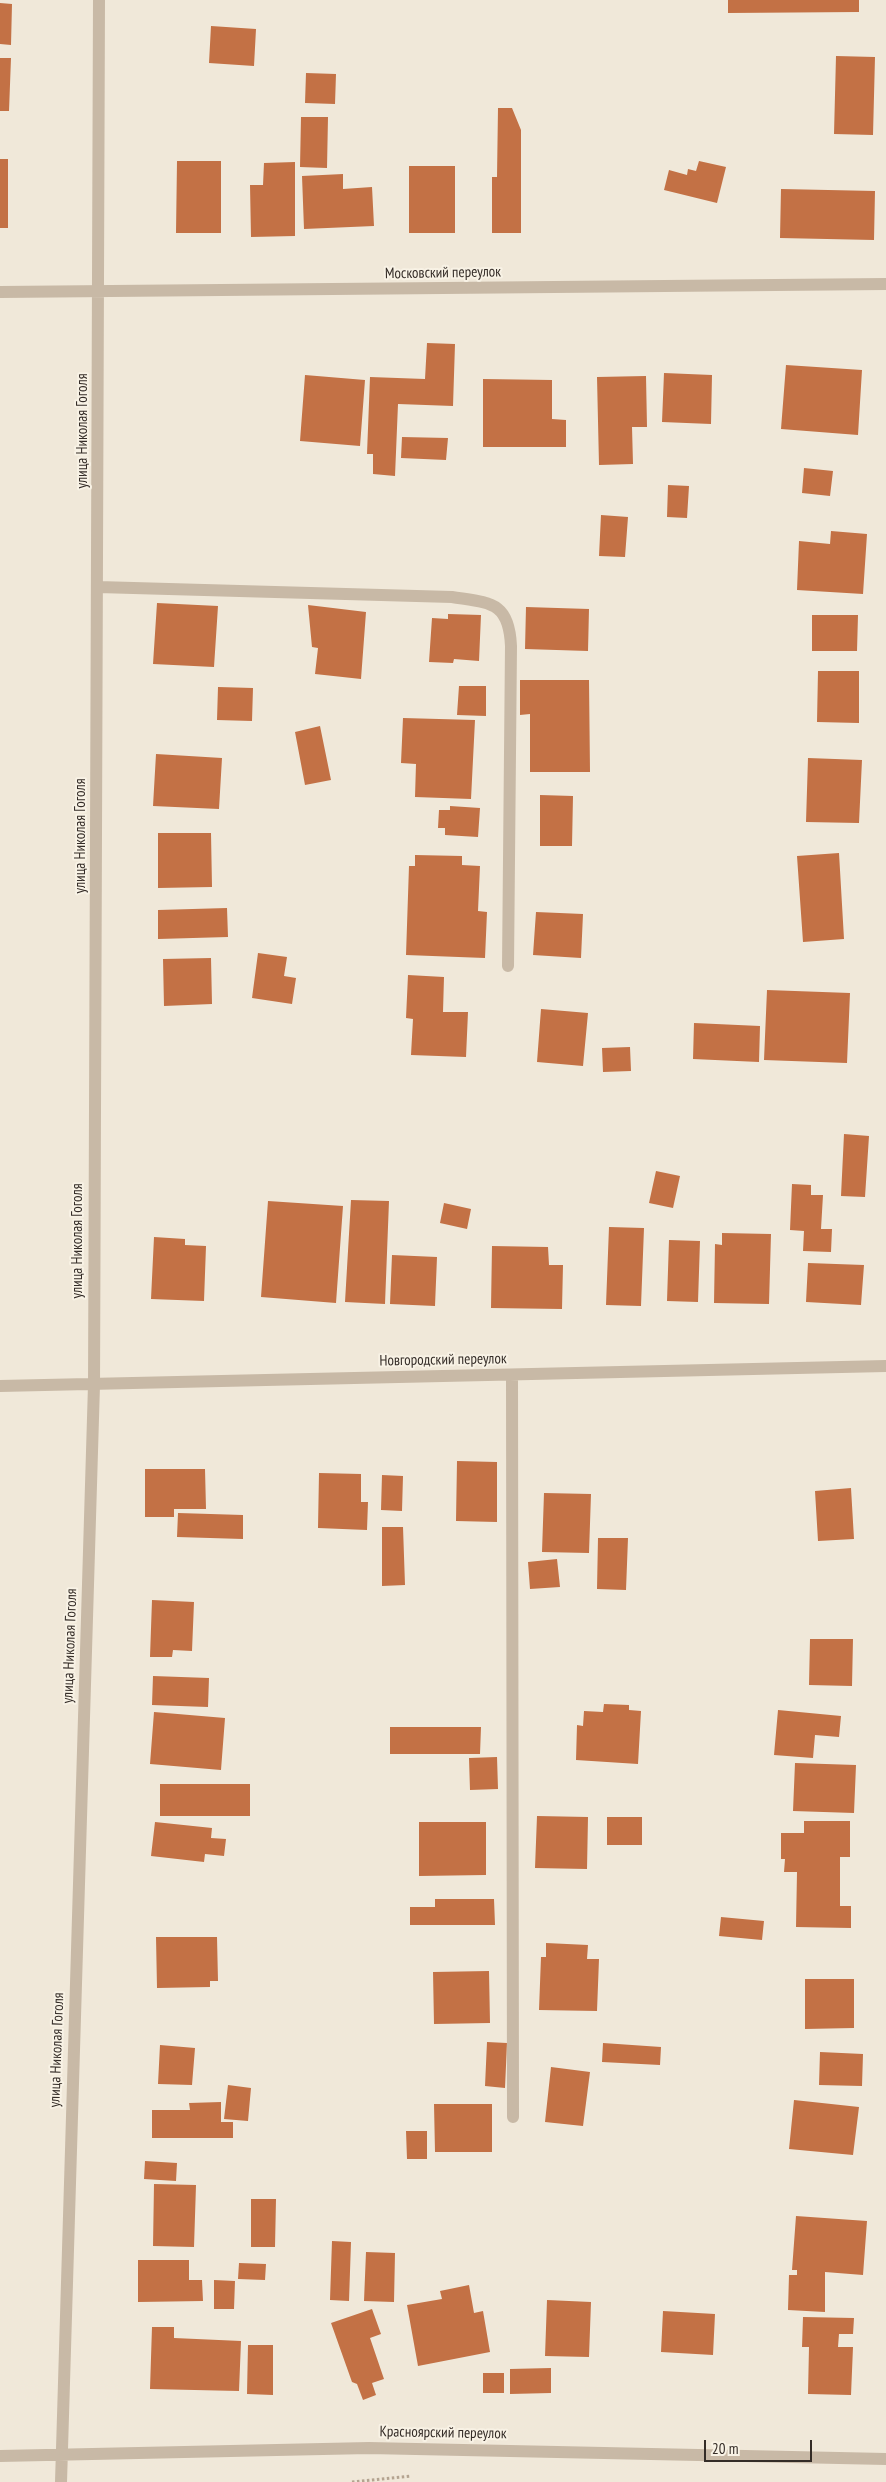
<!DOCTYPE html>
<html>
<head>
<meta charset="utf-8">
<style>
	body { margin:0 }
	#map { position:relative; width:886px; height:2482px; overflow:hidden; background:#f0e8d9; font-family:"PT Sans Narrow",sans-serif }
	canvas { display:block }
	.scale { position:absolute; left:704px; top:2440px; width:108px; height:22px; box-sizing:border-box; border:2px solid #342c27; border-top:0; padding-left:6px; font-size:15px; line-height:18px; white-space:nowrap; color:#342c27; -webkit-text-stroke:4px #f8f2e5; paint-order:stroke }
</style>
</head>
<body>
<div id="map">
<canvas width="886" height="2482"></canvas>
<div class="scale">20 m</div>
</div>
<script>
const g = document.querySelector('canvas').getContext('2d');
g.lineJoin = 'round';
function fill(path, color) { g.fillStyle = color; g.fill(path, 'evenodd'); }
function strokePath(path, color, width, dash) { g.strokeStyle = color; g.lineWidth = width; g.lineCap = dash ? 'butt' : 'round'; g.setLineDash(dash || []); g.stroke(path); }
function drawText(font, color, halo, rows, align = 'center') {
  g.font = font + ' "PT Sans Narrow",sans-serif'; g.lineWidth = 4; g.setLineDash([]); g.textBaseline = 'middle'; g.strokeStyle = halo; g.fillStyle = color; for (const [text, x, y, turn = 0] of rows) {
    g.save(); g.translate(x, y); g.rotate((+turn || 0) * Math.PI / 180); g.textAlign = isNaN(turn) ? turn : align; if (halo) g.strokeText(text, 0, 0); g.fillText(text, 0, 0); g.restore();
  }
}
fill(new Path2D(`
	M728 0H859V12L728 13Z
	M0 3 12 4 11 45 0 44Z
	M211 26 256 29 254 66 209 63Z
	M836 56 875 57 873 135 834 134Z
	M0 58H11L9 111H0Z
	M306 73 336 74 335 104 305 103Z
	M498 108H512L521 130V233H492V177H497Z
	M301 117H328L327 168 300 167Z
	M0 159H8V228H0Z
	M177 161H221V233H176Z
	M699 161 726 167 717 203 664 190 669 170 687 175 688 169 696 171Z
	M295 162V236L251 237 250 185H263L264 163Z
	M409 166H455V233H409Z
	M343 174V189L372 187 374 226 304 229 302 176Z
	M781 189 875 191 874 240 780 238Z
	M427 343 455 344 453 406 398 404 395 476 373 474V454H367L370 377 425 379Z
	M786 365 862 370 858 435 781 429Z
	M664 373 712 375 711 424 662 422Z
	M305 375 365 380 360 446 300 441Z
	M646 376 647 427H632L633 464 599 465 597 377Z
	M483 379 552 380V419L566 420V447H483Z
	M402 437 448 438 446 460 401 458Z
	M804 468 833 471 830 496 802 493Z
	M668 485 689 486 687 518 667 517Z
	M601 515 628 517 625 557 599 556Z
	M831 531 867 534 863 594 797 590 799 541 830 544Z
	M157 603 218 606 214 667 153 664Z
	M308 605 366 612 361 679 315 674 318 648 312 647Z
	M526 607 589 609 588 651 525 649Z
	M448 614 481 615 479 661 454 659 453 663 429 662 432 618 448 619Z
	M812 615H858L857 651H812Z
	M818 671H859V723L817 722Z
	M520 680H589L590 772H530V714L520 715Z
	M459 686H486V716L457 715Z
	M218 687 253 688 252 721 217 720Z
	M403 718 475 720 471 799 415 797 416 764 401 763Z
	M320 726 331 780 305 785 295 732Z
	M156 754 222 758 219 809 153 806Z
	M808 758 862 760 859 823 806 822Z
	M540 795 573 796 572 846H540Z
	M450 806 480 808 478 837 445 835V828H438L439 810H450Z
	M158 833H211L212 887 158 888Z
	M839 853 844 939 803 942 797 856Z
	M415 855 462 856V865L480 866 478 911 487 912 485 958 406 955 409 866H415Z
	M227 908 228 937 158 939V910Z
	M536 912 583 914 581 958 533 955Z
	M258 953 287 957 284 976 296 978 292 1004 252 998Z
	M211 958 212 1004 164 1006 163 959Z
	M408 975 444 977 443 1012H468L466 1057 411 1055 413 1019 406 1018Z
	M767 990 850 993 847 1063 764 1060Z
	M541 1009 588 1013 583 1066 537 1062Z
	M694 1023 760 1026 759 1062 693 1059Z
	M630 1047 631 1071 603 1072 602 1048Z
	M844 1134 869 1136 865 1197 841 1196Z
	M656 1171 680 1176 673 1208 649 1203Z
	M792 1184 811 1185V1195H823L821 1229H832L831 1252 803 1251 804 1231 790 1230Z
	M351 1200 389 1201 385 1304 345 1302Z
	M268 1201 343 1206 336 1303 261 1297Z
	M444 1203 471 1209 467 1229 440 1223Z
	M609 1227 644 1228 641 1306 606 1305Z
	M722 1233 771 1234 769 1304 714 1303 715 1244 722 1245Z
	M154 1237 185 1239V1245L206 1246 204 1301 151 1299Z
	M669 1240 700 1241 698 1302 667 1301Z
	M492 1246 548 1247 549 1265H563L562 1309 491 1308Z
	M392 1255 437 1257 435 1306 390 1304Z
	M808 1263 864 1265 861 1305 806 1302Z
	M457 1461 497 1462V1522L456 1521Z
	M145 1469H205L206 1509H174V1517H145Z
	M319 1473 361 1474V1502H368L367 1530 318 1528Z
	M382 1475 403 1476 402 1511 381 1510Z
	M851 1488 854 1539 818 1541 815 1491Z
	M544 1493 591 1494 589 1553 542 1552Z
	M178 1513 243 1515V1539L177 1537Z
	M382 1527H403L405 1585 382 1586Z
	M598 1538H628L626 1590 597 1589Z
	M557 1559 560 1587 530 1589 528 1562Z
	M152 1600 194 1602 192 1651 173 1650 172 1657H150Z
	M810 1639H853L852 1686 809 1685Z
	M153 1676 209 1678 208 1707 152 1705Z
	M604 1704 629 1705V1710L641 1711 638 1764 576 1760 577 1725 583 1726 584 1711 603 1712Z
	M778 1710 841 1716 839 1737 815 1735 813 1758 774 1755Z
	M154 1712 225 1718 221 1770 150 1764Z
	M390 1727H481L480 1754H390Z
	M497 1757 498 1789 470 1790 469 1758Z
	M795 1763 856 1765 854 1813 793 1811Z
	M160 1784H250V1816H160Z
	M537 1816 588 1817 587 1869 535 1868Z
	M607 1817H642V1845H607Z
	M804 1821H850V1857H840V1906H851V1928L796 1927 797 1872H784L785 1859H781V1833H804Z
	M155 1822 212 1828 211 1838 226 1839 224 1856 205 1854 204 1862 151 1856Z
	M419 1822H486V1875L419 1876Z
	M435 1899H494L495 1925H410V1907H435Z
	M721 1917 764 1921 762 1940 719 1936Z
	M156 1937H217L218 1981H210V1987L157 1988Z
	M546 1943 588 1945 587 1959H599L597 2011 539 2010 541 1957H546Z
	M489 1971 490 2023 434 2024 433 1972Z
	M805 1979H854V2028L805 2029Z
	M487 2042 507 2043 505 2088 485 2086Z
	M603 2043 661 2047 660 2065 602 2062Z
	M160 2045 195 2048 192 2085 158 2084Z
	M820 2052 863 2054 862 2086 819 2085Z
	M551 2067 590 2072 583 2126 545 2122Z
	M228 2085 251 2088 248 2121 224 2119Z
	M794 2100 859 2107 853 2155 789 2149Z
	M221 2102V2122H233V2138H152V2110H190L189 2103Z
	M434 2104H492V2152H435Z
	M406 2131H427V2159H407Z
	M145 2161 177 2163 176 2181 144 2179Z
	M154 2184 196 2185 194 2247 153 2246Z
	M251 2199H276L275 2247H251Z
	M796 2216 867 2221 863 2275 825 2272V2312L788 2310 789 2275H797V2270H792Z
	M332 2241 351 2242 349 2301 330 2300Z
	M366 2252 395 2253 394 2302 364 2301Z
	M138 2260H189V2280H202L203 2301 138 2302Z
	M239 2263 266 2264 265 2280 238 2279Z
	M214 2280 235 2281 234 2309H214Z
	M469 2285 474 2313 483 2311 490 2352 418 2366 407 2305 442 2299 440 2291Z
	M547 2300 591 2302 589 2357 545 2356Z
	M372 2309 381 2334 370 2338 384 2379 372 2383 376 2395 363 2400 357 2384 352 2382 331 2323Z
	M663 2311 715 2314 713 2355 661 2352Z
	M803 2317 854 2318 853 2334H839L838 2347H853L851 2395 808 2394 809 2347H802Z
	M152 2327H174V2338L241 2341 239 2391 150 2389Z
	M248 2345H273V2395L247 2394Z
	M551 2368V2393L510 2394V2369Z
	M483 2373H504V2393H483Z`), '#c37145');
strokePath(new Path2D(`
	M352 2482 411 2476`), '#b4a390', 3, [2.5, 2.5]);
strokePath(new Path2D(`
	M0 292 886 284
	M98 587 452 597C490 603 509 601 511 646L508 966
	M512 1375 513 2117
	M0 1386 886 1366
	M0 2456 369 2448 886 2459
	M61 2482 94 1385 99 0`), '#c8b9a6', 12);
drawText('15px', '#342c27', '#f8f2e5', [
	["Московский переулок",443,273,-1],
	["улица Николая Гоголя",83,431,-90],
	["улица Николая Гоголя",81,836,-90],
	["улица Николая Гоголя",78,1241,-90],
	["Новгородский переулок",443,1360,-1],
	["улица Николая Гоголя",70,1646,-88],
	["улица Николая Гоголя",57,2050,-88],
	["Красноярский переулок",443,2433,1]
]);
</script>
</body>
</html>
